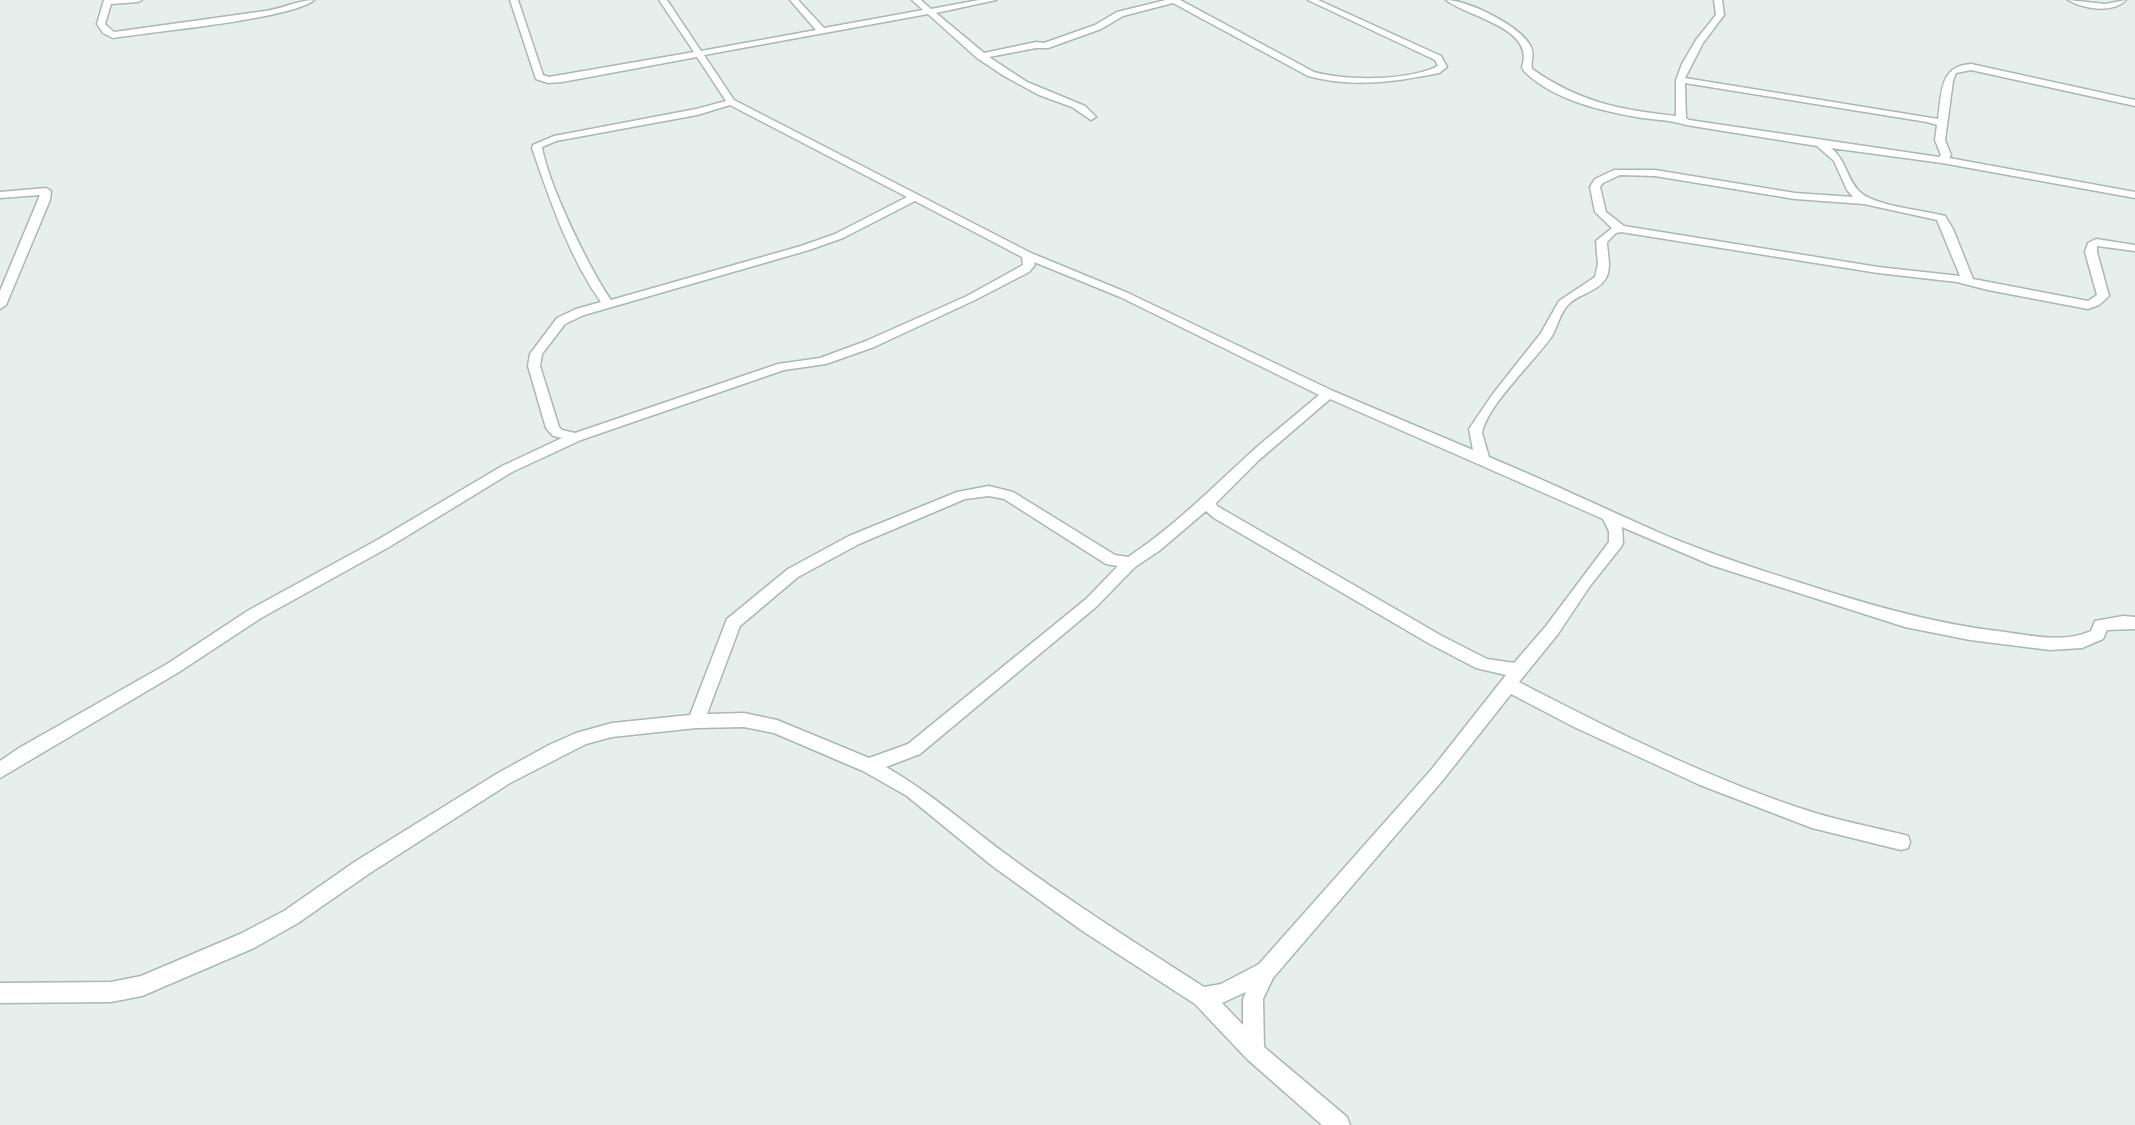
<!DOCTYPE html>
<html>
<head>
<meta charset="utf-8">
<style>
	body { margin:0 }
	canvas { display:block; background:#e6efeb }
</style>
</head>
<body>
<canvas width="2135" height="1125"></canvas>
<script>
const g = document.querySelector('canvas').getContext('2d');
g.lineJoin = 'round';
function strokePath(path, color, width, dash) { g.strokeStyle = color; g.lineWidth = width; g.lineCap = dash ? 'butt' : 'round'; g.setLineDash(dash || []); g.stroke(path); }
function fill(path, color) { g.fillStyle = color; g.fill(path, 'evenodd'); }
const minor = new Path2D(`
	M104 0H142L138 2 111 4 105 24 114 32C165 25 215 18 265 11 282 9 298 0 314 0 292 19 150 32 113 38L103 33 97 24Z
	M510 0H518L543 75 549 77 694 52 659 0H667L701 51 816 30 790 0H798L824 28 923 10 912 0H921L931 9 979 0H996L936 13 984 53 1036 42 1044 43 1095 25 1117 12 1166 0H1180L1314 72C1346 81 1408 81 1438 66L1435 60 1308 0H1318L1441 56 1447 67 1439 73C1394 82 1353 88 1308 76L1173 3 1123 16 1101 29 1048 48H1036L989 57 1027 82 1085 106 1096 117 1091 120 1072 107 1039 95 1004 76 977 58 928 14 704 55 734 100 1031 253 1128 293 1333 391 1473 450 1469 429 1492 395 1541 333 1559 301 1595 277 1598 264 1596 241 1612 228 1595 212 1590 187 1595 179 1614 170H1655L1795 193 1853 197 1847 190 1834 161 1817 146 1686 125C1668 119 1649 120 1631 116 1594 109 1551 98 1524 71L1522 67C1536 28 1468 17 1446 0 1468 0 1521 26 1531 47 1535 56 1530 61 1532 69 1579 102 1620 110 1676 116V80L1682 64 1696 40 1716 15 1714 0H1722L1724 15 1703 43 1685 78 1938 119C1942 93 1939 66 1971 64L2135 100V106L1971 70 1956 73 1953 81 1945 140 1951 155 1949 158 2135 192V198L1942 163 1831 148C1847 161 1846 178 1859 191 1873 206 1923 210 1945 216L1953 229 1973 279 2088 301 2097 295 2085 252 2088 243 2096 239 2135 245V251L2097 246V252L2109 296 2099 305 2088 309 1988 290 1957 282 1878 273 1621 232 1616 233 1607 242C1607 253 1612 267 1606 278 1598 292 1580 293 1569 304 1560 312 1558 326 1552 336 1535 361 1487 405 1482 433L1489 457C1547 481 1603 508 1660 533 1705 552 1751 567 1798 582 1866 604 1934 624 2005 632 2033 636 2064 643 2091 631L2095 621 2123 616 2135 617V629L2107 630 2103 639 2082 648 2050 650 1970 640 1905 627 1711 565 1622 527 1623 543 1621 547 1590 586 1558 634 1519 682C1613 731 1710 779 1812 812 1841 821 1872 827 1901 834L1908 836 1910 842 1908 848 1901 850 1812 828 1700 785 1574 727 1511 694 1443 780 1273 978 1263 999 1264 1047 1347 1117 1350 1125H1322L1247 1059 1195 1004 1081 930 991 865 907 796 863 771 774 733 744 727 696 728 612 737 586 744 510 783 370 873 298 923 254 948 142 996 111 1002 0 1003V983L111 982 141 976 240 934 284 911 356 861 498 773 549 745 576 733 612 723 690 715 727 619 788 569 849 536 957 492 989 486 1013 492 1115 555 1128 557C1172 528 1209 491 1248 455 1271 434 1296 415 1319 395L1120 297 1034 262 1035 265 1029 272 975 300 874 347 826 364 784 370 581 440 512 472 389 547 261 618 179 672 0 778V761L19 748 167 664 249 610 379 539 502 466 562 438 553 436 546 428 528 366 530 354 557 318 576 309 601 302C569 257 550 200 532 148L533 145 554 136 696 109 726 101 697 57 562 82 548 83 536 79ZM1685 83 1927 122 1937 125 1935 140 1941 155 1939 157 1689 120 1686 118ZM730 105 907 197 835 234 801 246 611 300C589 268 548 184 542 147L556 141 697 115ZM1620 175 1655 176 1795 199 1864 204 1937 220 1960 276 1878 267 1624 226 1606 212 1600 187 1603 183ZM915 201 1022 257 1023 265 967 296 866 341 820 358 778 364 575 433 562 430 559 427 540 366 542 354 565 324 584 315 809 250 843 238ZM1330 399 1603 519 1609 531V542L1546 626 1514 663 1487 659 1442 636 1217 506 1216 503 1259 460ZM989 496 1004 499 1106 564 1118 566 1086 599 908 744 869 758 777 720 744 713 707 714 740 626 798 577 859 544 965 499ZM1206 511 1214 518 1430 644 1476 668 1506 675 1431 770 1259 964 1221 984 1204 987C1137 944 1071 902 1007 855 966 825 930 792 886 767L920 754 1096 607 1135 567 1159 551ZM1246 992 1243 999V1025L1222 1003Z
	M2068 0 2105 4 2126 0C2112 14 2084 9 2068 0Z
	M46 188 51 191 50 200 6 305 0 309V291L40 195 0 198V192Z`);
strokePath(minor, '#a8b8b2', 3);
fill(minor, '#fff');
</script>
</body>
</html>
